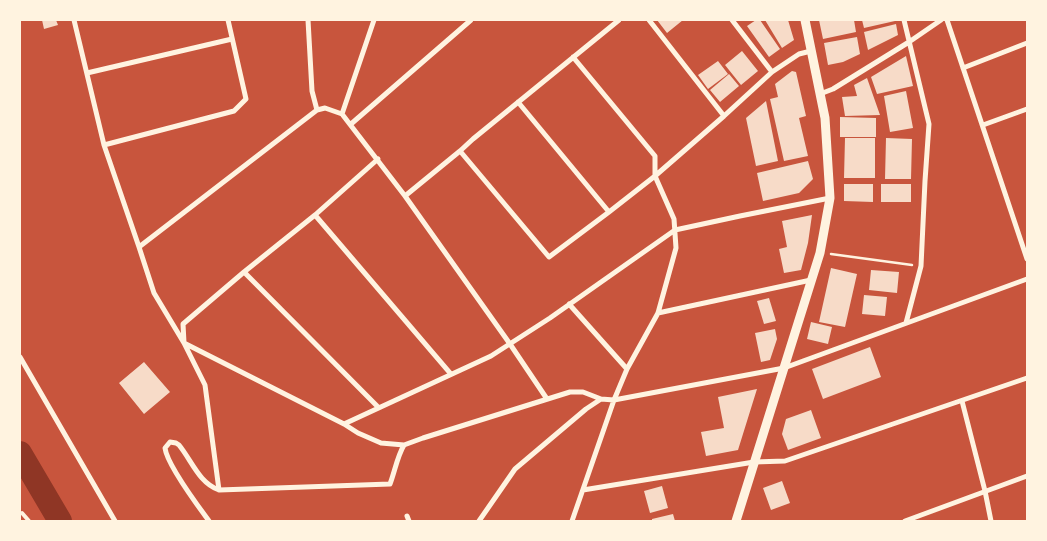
<!DOCTYPE html>
<html>
<head>
<meta charset="utf-8">
<style>
	body { margin:0 }
	#map { position:relative; width:1047px; height:541px; overflow:hidden; background:#c8553d; font-family:"Work Sans",sans-serif }
	canvas { display:block }
	.frame { position:absolute; inset:0; border:21px solid #fff3e0; pointer-events:none }
</style>
</head>
<body>
<div id="map">
<canvas width="1047" height="541"></canvas>
<div class="frame"></div>
</div>
<script>
const g = document.querySelector('canvas').getContext('2d');
g.lineJoin = 'round';
function strokePath(path, color, width, dash) { g.strokeStyle = color; g.lineWidth = width; g.lineCap = dash ? 'butt' : 'round'; g.setLineDash(dash || []); g.stroke(path); }
function fill(path, color) { g.fillStyle = color; g.fill(path, 'evenodd'); }
strokePath(new Path2D(`
	M20 453 60 521`), '#8f3625', 24);
fill(new Path2D(`
	M42 20H56L58 25 44 29Z
	M657 20H683L667 33Z
	M756 20H760L780 49 769 57 747 26Z
	M765 20H788L794 40 782 48Z
	M819 20H854L856 32 823 39Z
	M862 20H895V21L864 28Z
	M896 24 898 35 868 50 864 32Z
	M857 37 860 54 843 62 828 65 824 43Z
	M742 51 758 71 741 85 725 65Z
	M906 56 913 86 877 94 871 77Z
	M718 61 728 74 708 89 698 75Z
	M792 71 796 72 806 116 799 118 808 156 784 161 770 99 778 97 775 84Z
	M729 74 739 86 720 102 710 90Z
	M867 78 880 115 845 116 842 97 857 96 854 85Z
	M906 91 913 128 890 132 884 96Z
	M766 101 778 161 756 166 746 118Z
	M840 117 876 118V137H840Z
	M845 138H875V178H844Z
	M886 138 912 139 911 179H885Z
	M808 161 813 179 799 193 763 201 757 173Z
	M844 184H873V202L844 201Z
	M881 184H911V202H881Z
	M812 215 808 243 801 270 784 273 779 249 787 247 782 221Z
	M831 268 857 274 845 327 819 322Z
	M871 270 899 272 897 293 869 290Z
	M864 295 887 297 885 316 862 314Z
	M769 298 776 321 764 324 757 301Z
	M811 322 832 327 828 344 807 339Z
	M775 329 777 339 770 360 761 362 755 333Z
	M870 347 881 377 823 399 812 369Z
	M144 362 170 392 144 414 119 383Z
	M757 389 738 450 706 456 701 432 724 428 718 397Z
	M811 410 821 438 788 450 782 434 786 419Z
	M782 481 790 503 771 510 763 488Z
	M662 486 668 508 650 513 644 491Z
	M673 514 675 521H652V519Z`), '#f7dbc8');
strokePath(new Path2D(`
	M831 254 912 265`), '#fff3e0', 2.5);
strokePath(new Path2D(`
	M22 513 29 521`), '#fff3e0', 4);
strokePath(new Path2D(`
	M74 20 104 145 139 247 154 293 184 343 344 424 358 433 381 443 404 445 423 438 570 392H583L601 399
	M308 20 312 91 317 110
	M649 20 724 116
	M732 20 772 72
	M904 20 929 124 925 181 921 266 906 323
	M947 20 1027 259
	M963 68 1027 43
	M87 73 232 39
	M820 94 833 89 909 42 941 20
	M518 102 609 212
	M342 114 374 20
	M351 124 471 20
	M983 125 1027 109
	M104 145 234 111 246 99 228 20
	M460 151 549 257 609 212 655 176 724 116 772 72 799 54 811 51
	M405 196 460 151 473 139 619 20
	M315 215 451 374
	M139 247 317 110 325 108 342 114 405 196 510 344 547 399
	M244 272 378 407
	M569 304 627 369
	M658 313 811 280
	M20 357 115 521
	M962 401 985 491 991 521
	M344 424 491 356 550 318 675 230 740 216 830 198
	M219 490 205 385 184 343 183 324 244 272 315 215 378 159
	M583 490 754 462 785 461 1027 378
	M407 516 409 521
	M209 521C198 506 167 465 165 448L170 442 176 443 179 445C192 461 199 483 219 490L390 484C395 471 397 457 404 445
	M479 521 515 469 586 409 601 399 614 400 784 368 1027 279
	M572 521 614 400 627 369 658 313 676 248 674 219 655 176V156L573 57
	M905 521 1027 476`), '#fff3e0', 5);
strokePath(new Path2D(`
	M736 521 820 253 830 198 825 118 805 20`), '#fff3e0', 9);
</script>
</body>
</html>
